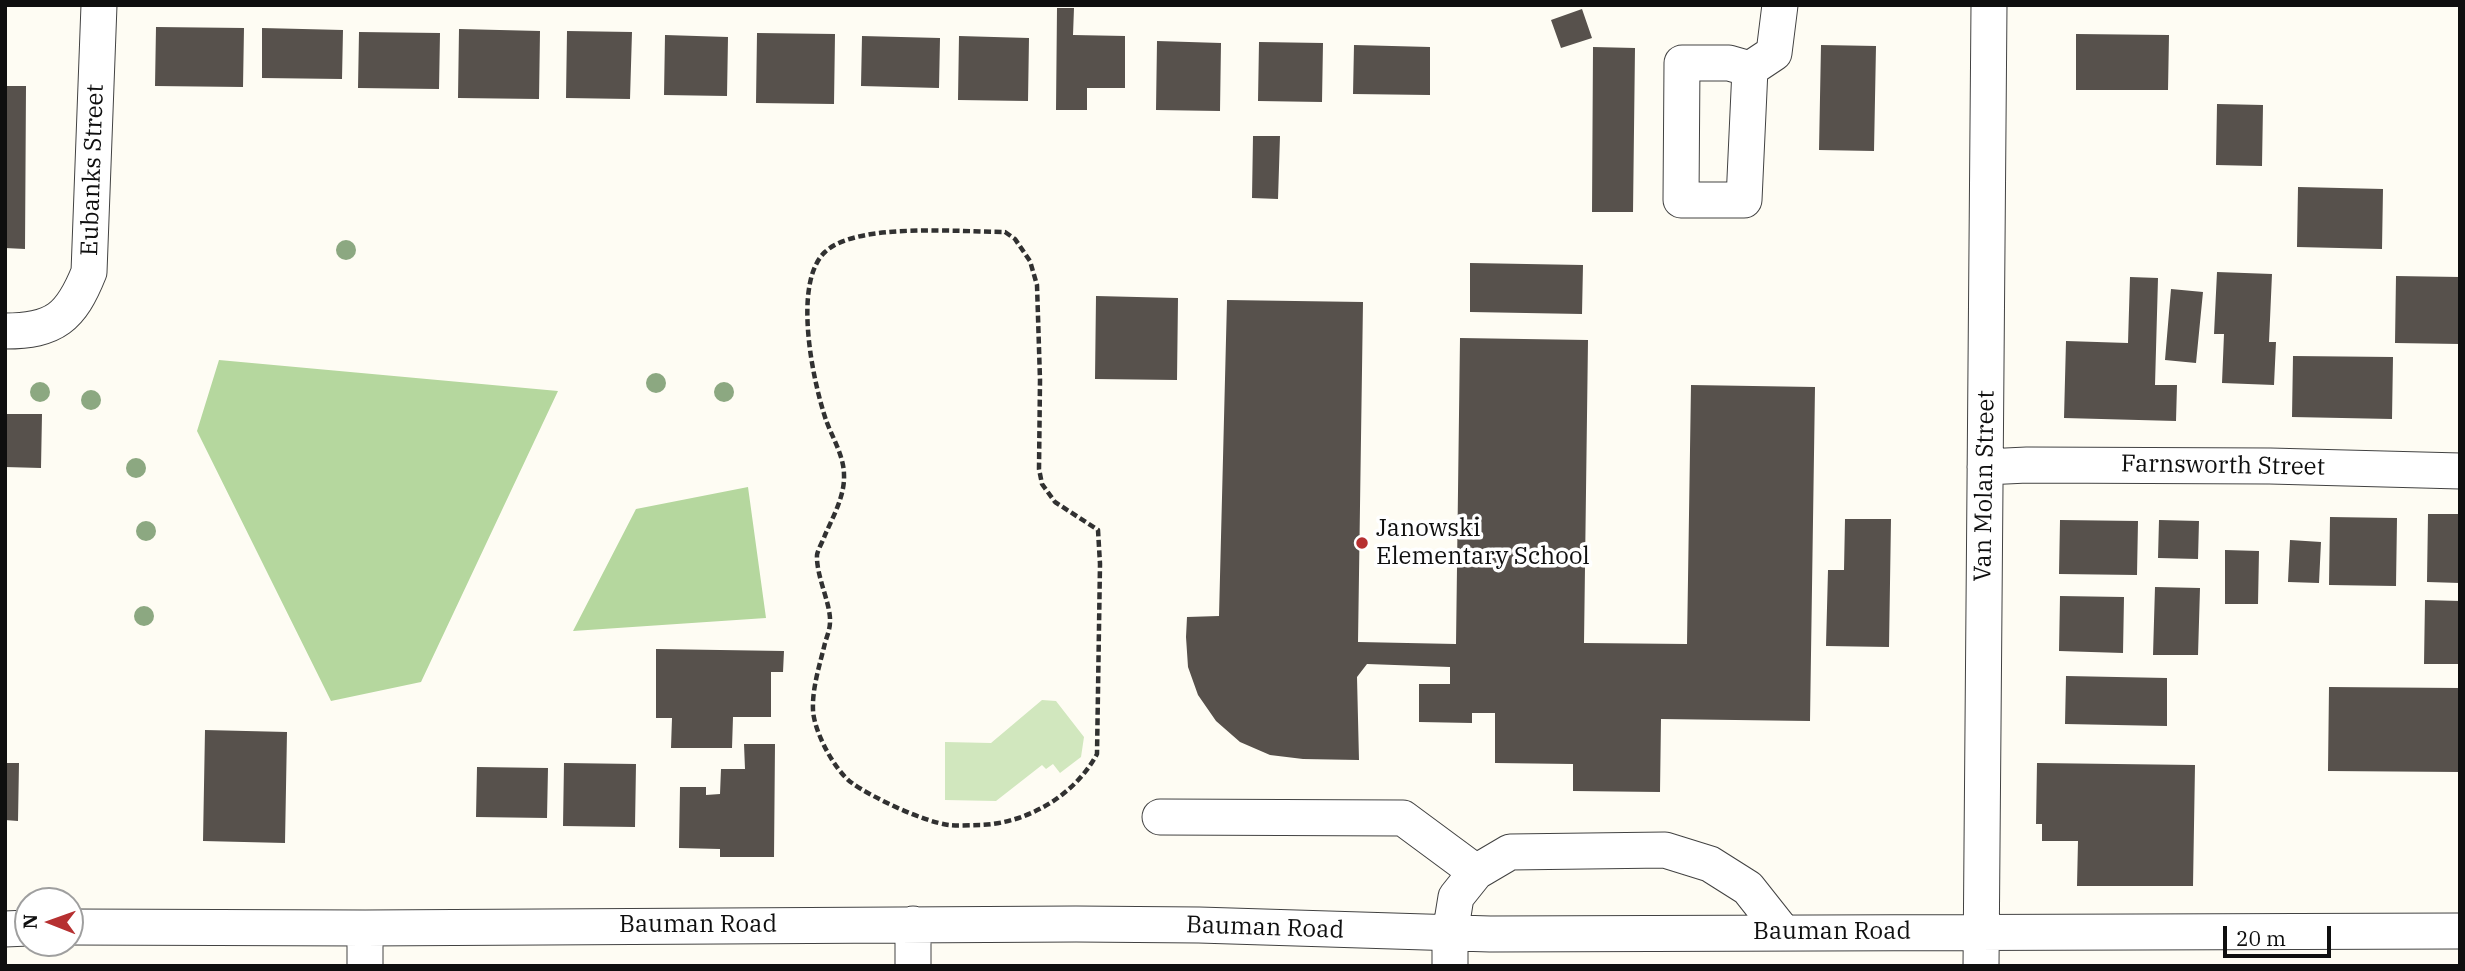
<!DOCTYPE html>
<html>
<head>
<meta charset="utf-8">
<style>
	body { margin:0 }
	#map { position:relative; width:2465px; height:971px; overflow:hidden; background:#fefcf3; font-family:"IBM Plex Serif",serif }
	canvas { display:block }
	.frame { position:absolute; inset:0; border:7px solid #0f0f0f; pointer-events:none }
	.north { position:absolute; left:14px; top:887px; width:70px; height:70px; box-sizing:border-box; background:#fff; border:2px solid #9f9f9f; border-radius:50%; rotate:271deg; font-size:19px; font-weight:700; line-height:28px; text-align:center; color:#0f0f0f }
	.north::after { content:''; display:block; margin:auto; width:24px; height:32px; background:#b63031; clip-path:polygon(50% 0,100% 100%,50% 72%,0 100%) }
	.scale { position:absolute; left:2223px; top:926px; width:108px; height:32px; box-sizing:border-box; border:4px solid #0f0f0f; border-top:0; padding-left:9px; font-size:21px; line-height:24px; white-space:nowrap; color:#0f0f0f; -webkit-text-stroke:5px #fff; paint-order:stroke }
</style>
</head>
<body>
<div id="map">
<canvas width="2465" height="971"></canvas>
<div class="frame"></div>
<div class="north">N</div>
<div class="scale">20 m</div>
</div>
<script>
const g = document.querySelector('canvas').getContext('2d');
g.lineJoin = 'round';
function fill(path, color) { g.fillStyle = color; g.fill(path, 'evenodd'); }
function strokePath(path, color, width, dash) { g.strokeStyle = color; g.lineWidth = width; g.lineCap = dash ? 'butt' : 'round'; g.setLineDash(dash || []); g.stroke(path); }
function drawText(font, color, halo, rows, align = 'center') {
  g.font = font + ' "IBM Plex Serif",serif'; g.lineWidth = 7; g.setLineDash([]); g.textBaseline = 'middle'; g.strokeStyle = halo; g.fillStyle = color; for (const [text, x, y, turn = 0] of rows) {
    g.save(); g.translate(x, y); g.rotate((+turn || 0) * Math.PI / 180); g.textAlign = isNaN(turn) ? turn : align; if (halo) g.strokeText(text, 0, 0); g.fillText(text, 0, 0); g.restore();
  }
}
fill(new Path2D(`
	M1042 700 1056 701 1084 737 1081 757 1060 773 1053 764 1046 769 1042 765 996 801 945 800V742L991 743Z`), '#d1e7be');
fill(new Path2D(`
	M219 360 558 391 421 682 331 701 197 431Z
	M748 487 766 618 573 631 636 509Z`), '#b5d79e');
fill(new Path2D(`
	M1057 8H1074L1073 35 1125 36V88H1087V110H1056Z
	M1582 9 1592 38 1561 48 1551 20Z
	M156 27 244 28 243 87 155 86Z
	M262 28 343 30 342 79 262 78Z
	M459 29 540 31 539 99 458 98Z
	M567 31 632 32 630 99 566 98Z
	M359 32 440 33 439 89 358 88Z
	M757 33 835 34 834 104 756 103Z
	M2076 34 2169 35 2168 90H2076Z
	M665 35 728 37 727 96 664 95Z
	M862 36 940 38 939 88 861 86Z
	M959 36 1029 38 1028 101 958 100Z
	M1157 41 1221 43 1220 111 1156 110Z
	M1259 42 1323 43 1322 102 1258 101Z
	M1354 45 1430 47V95L1353 94Z
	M1821 45 1876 46 1874 151 1819 150Z
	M1593 47 1635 48 1633 212H1592Z
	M5 86H26L25 249 5 248Z
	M2217 104 2263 105 2262 166 2216 165Z
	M1253 136H1280L1278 199 1252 198Z
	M2298 187 2383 189 2382 249 2297 247Z
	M1470 263 1583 265 1582 314 1470 312Z
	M2217 272 2272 274 2269 342H2276L2274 385 2222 383 2224 334H2214Z
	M2396 276 2460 277V344L2395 343Z
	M2130 277 2158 278 2155 385H2177L2176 421 2064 418 2066 341 2128 343Z
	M2171 289 2203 292 2196 363 2165 360Z
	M1096 296 1178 298 1177 380 1095 379Z
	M1227 300 1363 302 1358 642 1456 644 1460 338 1588 340 1584 643 1687 644 1691 385 1815 387 1810 721 1661 719 1660 792 1573 791V764L1495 763V713H1472V723L1419 722V684H1450V667L1367 664 1357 677 1359 760 1303 759 1270 755 1240 742 1216 721 1198 695 1188 667 1186 637 1187 617 1219 616Z
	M2293 356 2393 357 2392 419 2292 417Z
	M5 414H42L41 468 5 467Z
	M2428 514H2460V583L2427 582Z
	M2330 517 2397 518 2396 586 2329 585Z
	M1845 519H1891L1889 647 1826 646 1828 570H1844Z
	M2060 520 2138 521 2137 575 2059 574Z
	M2159 520 2199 521 2198 559 2158 558Z
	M2290 540 2321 542 2319 583 2288 582Z
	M2225 550 2259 551 2258 604H2225Z
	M2155 587 2200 588 2198 655H2153Z
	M2060 596 2124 597 2123 653 2059 651Z
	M2425 600 2460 601V664H2424Z
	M656 649 784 651 783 672H771V717H733L732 748H671L672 718H656Z
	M2066 676 2167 678V726L2065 724Z
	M2329 687 2460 688V772L2328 771Z
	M205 730 287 732 285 843 203 841Z
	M744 744H775L774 857H720V849L679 848 680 787H706V795L720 794 721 769H745Z
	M5 763H19L18 821 5 820Z
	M564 763 636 764 635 827 563 826Z
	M2037 763 2195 765 2193 886H2077L2078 841H2042V824H2036Z
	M477 767 548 768 547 818 476 817Z`), '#57514c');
const minor = new Path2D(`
	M1750 69 1744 200H1681L1682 63H1729L1750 69 1774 53 1780 5
	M5 331C55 331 71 317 89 272L99 5
	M1985 467 2027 465 2270 466 2460 471
	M1160 817 1403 818 1476 872
	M70 927 365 928 1076 924 1199 925 1490 934 2460 931
	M5 929 28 928
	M365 966V928
	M913 966V924
	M1450 966V934L1456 897 1476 872 1510 852 1665 850 1710 864 1748 888 1782 931
	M1981 966 1989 5`);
strokePath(minor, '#424242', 37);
strokePath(new Path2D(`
	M1005 232 1015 239 1030 261 1037 285 1040 380 1039 469 1042 484 1055 502 1098 530 1100 564 1097 754C1075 795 1028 823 981 825 971 825 959 826 949 825 924 822 873 798 852 783 835 771 814 732 813 710 812 688 820 664 825 643 827 636 830 629 830 622 831 604 816 576 817 555 818 549 823 541 825 535 833 517 845 495 844 475 844 456 832 437 826 420 813 382 792 283 825 252 856 222 961 232 1005 232Z`), '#313131', 4.5, [7, 3.5]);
strokePath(minor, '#fff', 35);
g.fillStyle = '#8ca881';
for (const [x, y] of [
	[346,250],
	[656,383],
	[40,392],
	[724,392],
	[91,400],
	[136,468],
	[146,531],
	[144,616]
]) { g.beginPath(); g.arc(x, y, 10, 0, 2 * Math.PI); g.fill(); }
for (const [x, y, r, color] of [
	[1362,543,7,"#b63031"]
]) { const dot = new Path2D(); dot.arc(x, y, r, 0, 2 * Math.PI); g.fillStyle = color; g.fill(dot); strokePath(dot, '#fff', 2.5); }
drawText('24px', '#0f0f0f', '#fff', [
	["Eubanks Street",93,170,-88],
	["Farnsworth Street",2223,466,1],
	["Van Molan Street",1985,486,-89],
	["Bauman Road",698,925],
	["Bauman Road",1265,928,2],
	["Bauman Road",1832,932]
]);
drawText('24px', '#0f0f0f', '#fff', [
	["Janowski",1376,529],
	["Elementary School",1376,557]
], 'left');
</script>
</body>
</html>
